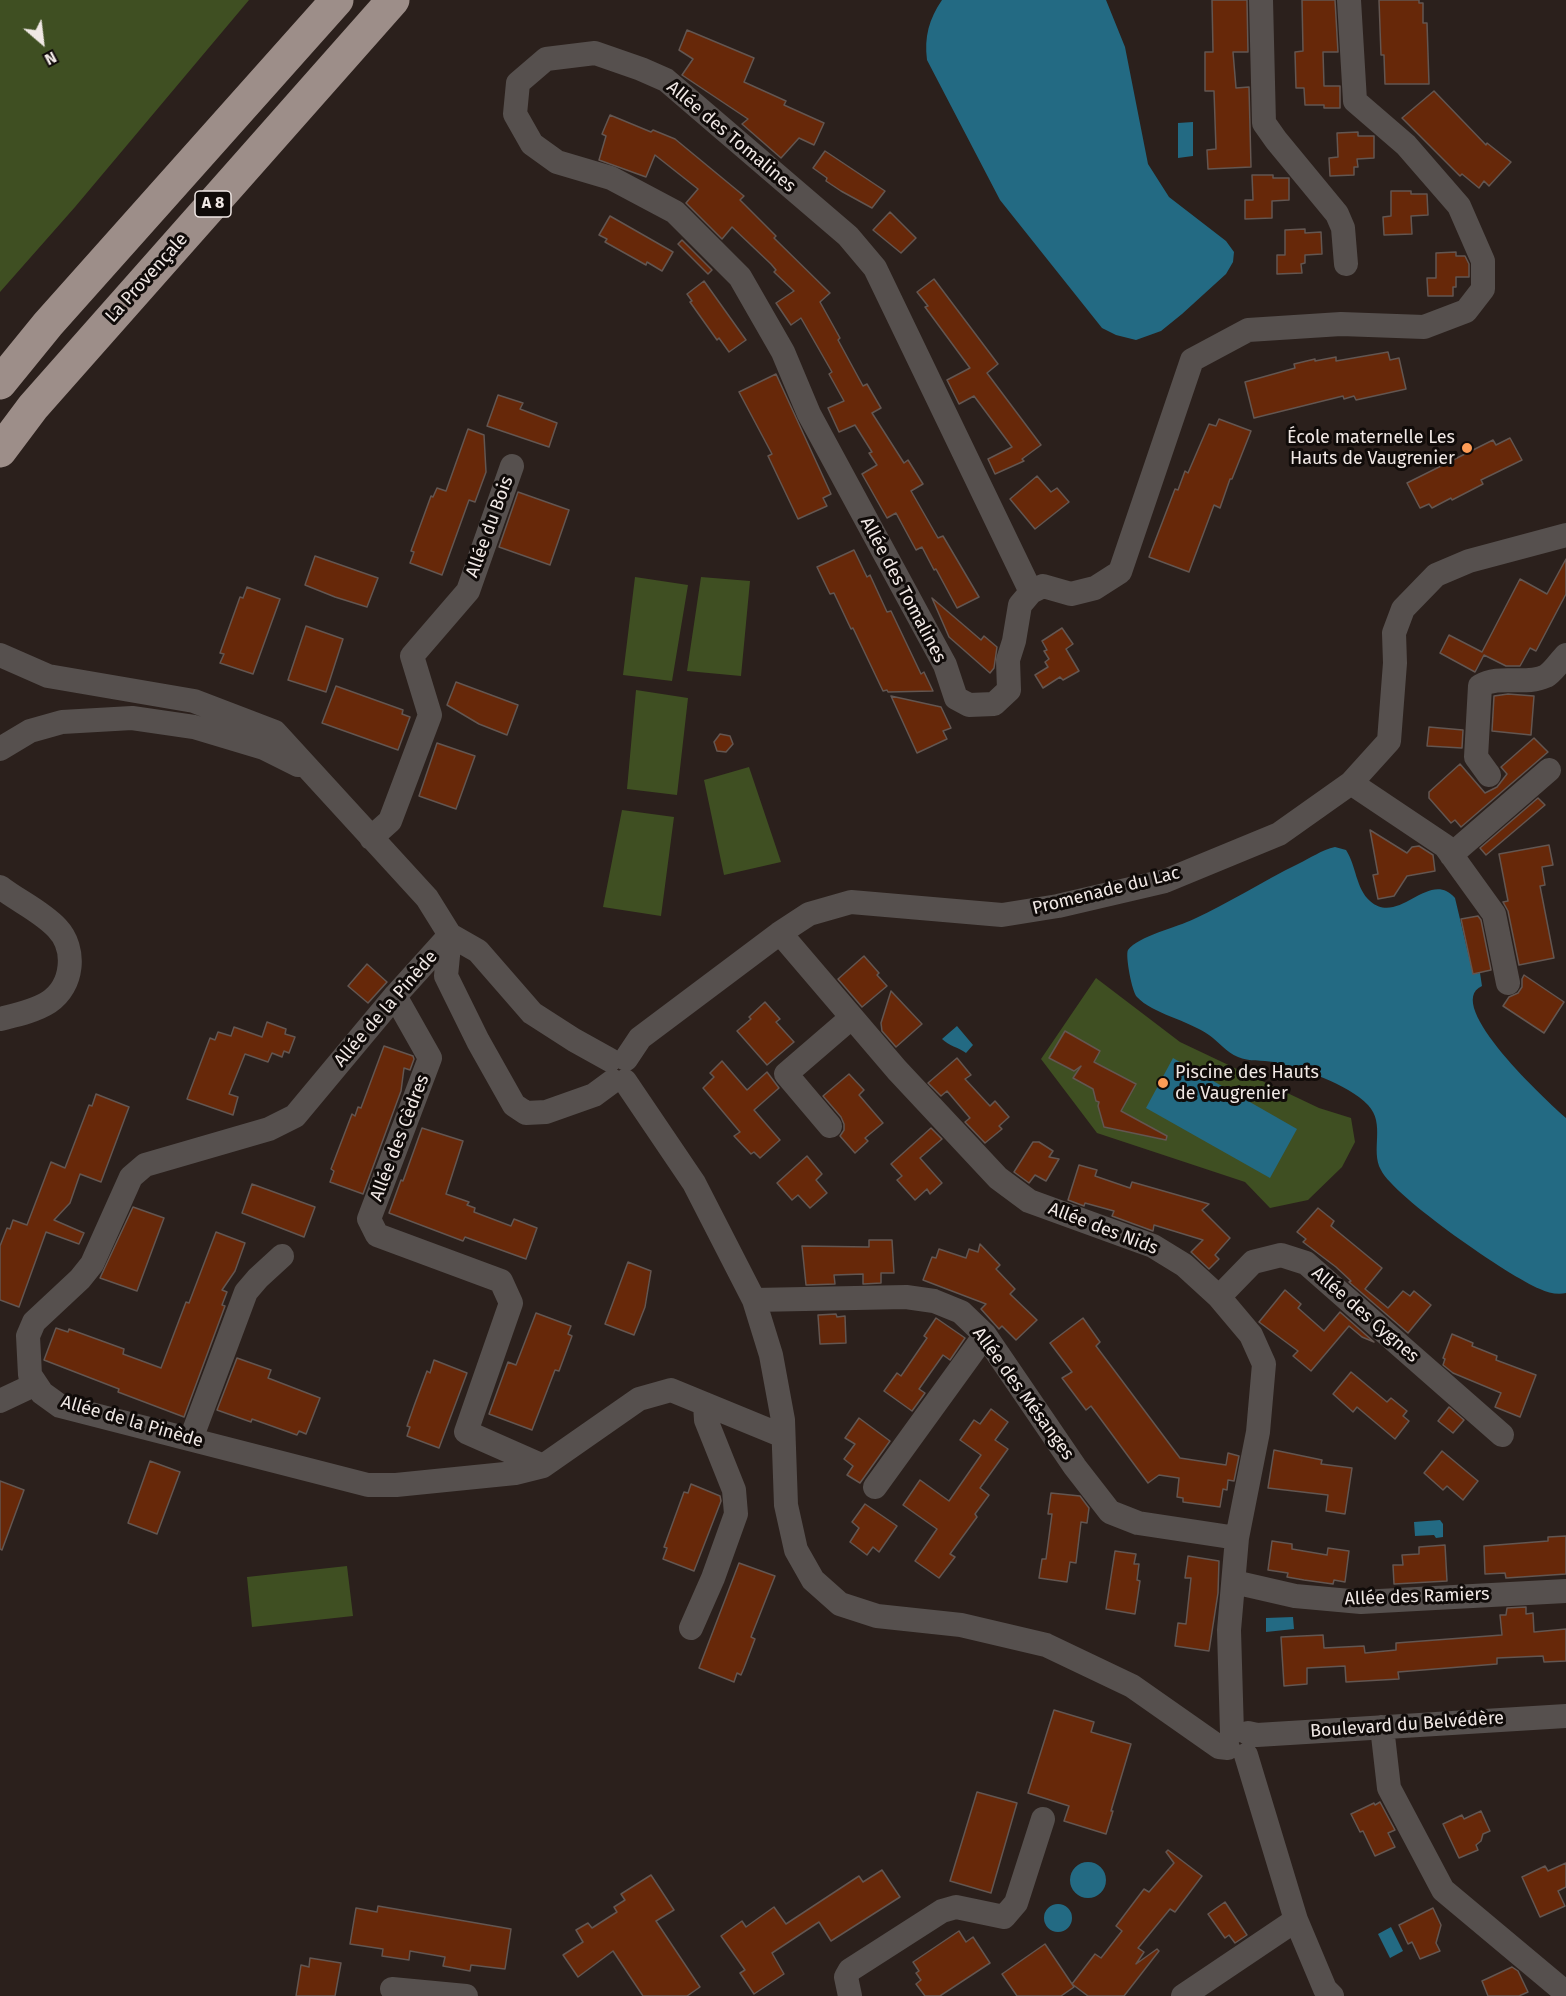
<!DOCTYPE html>
<html>
<head>
<meta charset="utf-8">
<style>
	body { margin:0 }
	#map { position:relative; width:1566px; height:1996px; overflow:hidden; background:#2b201c; font-family:"Fira Sans",sans-serif }
	canvas { display:block }
	.north { position:absolute; left:12px; top:12px; width:60px; height:60px; -webkit-text-stroke:4px #100b09; paint-order:stroke; rotate:152deg; font-size:16px; font-weight:700; line-height:24px; text-align:center; color:#f0e8e5 }
	.north::after { content:''; display:block; margin:auto; width:21px; height:27px; background:#f0e8e5; clip-path:polygon(50% 0,100% 100%,50% 72%,0 100%) }
</style>
</head>
<body>
<div id="map">
<canvas width="1566" height="1996"></canvas>
<div class="north">N</div>
</div>
<script>
const g = document.querySelector('canvas').getContext('2d');
g.lineJoin = 'round';
function fill(path, color) { g.fillStyle = color; g.fill(path, 'evenodd'); }
function strokePath(path, color, width, dash) { g.strokeStyle = color; g.lineWidth = width; g.lineCap = dash ? 'butt' : 'round'; g.setLineDash(dash || []); g.stroke(path); }
function drawText(font, color, halo, rows, align = 'center') {
  g.font = font + ' "Fira Sans",sans-serif'; g.lineWidth = 6; g.setLineDash([]); g.textBaseline = 'middle'; g.strokeStyle = halo; g.fillStyle = color; for (const [text, x, y, turn = 0] of rows) {
    g.save(); g.translate(x, y); g.rotate((+turn || 0) * Math.PI / 180); g.textAlign = isNaN(turn) ? turn : align; if (halo) g.strokeText(text, 0, 0); g.fillText(text, 0, 0); g.restore();
  }
}
fill(new Path2D(`
	M0 0H249L75 207 0 292Z
	M635 577 688 585 672 681 623 675Z
	M701 577 750 581 741 676 687 671Z
	M636 690 688 698 677 795 627 789Z
	M749 767 781 862 724 875 704 780Z
	M622 810 674 817 661 916 603 907Z
	M1096 978 1180 1042 1319 1108 1351 1118 1355 1142 1342 1167 1308 1200 1270 1208 1245 1182 1097 1133 1041 1059Z
	M347 1566 353 1616 252 1627 247 1577Z`), '#3f4f22');
fill(new Path2D(`
	M942 0H1106L1125 47 1148 164 1169 197 1226 241 1234 252 1233 262 1226 274 1182 314 1161 331 1136 340 1116 335 1102 328 1000 200 927 60C924 37 929 19 942 0Z
	M1193 122V156L1178 158V123Z
	M1335 847 1346 850C1356 865 1356 889 1370 901 1399 927 1429 868 1455 898L1473 974 1480 973 1482 986C1441 1004 1549 1103 1566 1118V1293C1558 1295 1548 1293 1540 1289 1510 1277 1394 1197 1381 1170 1370 1150 1386 1124 1368 1105 1348 1084 1301 1068 1274 1062 1262 1060 1249 1062 1238 1057 1226 1052 1219 1042 1209 1035 1188 1020 1153 1014 1137 997 1132 992 1125 955 1128 950 1138 936 1178 927 1194 919 1229 903 1263 881 1298 864 1310 858 1322 850 1335 847Z
	M957 1026 973 1045 966 1053C958 1047 949 1046 942 1039Z
	M1173 1058 1297 1129 1270 1178 1146 1108Z
	M1440 1520 1443 1524V1537L1436 1538 1434 1535 1415 1536 1414 1522Z
	M1293 1617 1294 1629 1266 1632V1618Z
	M1070 1880a18 18 0 1 1 36 0a18 18 0 1 1-36 0Z
	M1044 1918a14 14 0 1 1 28 0a14 14 0 1 1-28 0Z
	M1391 1927 1403 1951 1390 1958 1378 1934Z`), '#236a83');
const building = new Path2D(`
	M1212 0H1247L1248 52H1233L1236 88 1249 87 1251 167 1208 169 1207 150 1216 149 1214 91H1205V52H1213Z
	M1302 0H1335L1338 52H1323L1324 86H1340V108H1324V105H1305L1304 88H1296L1295 52 1303 51Z
	M1379 0H1419V3H1423V23H1427L1429 84H1385L1384 55H1381Z
	M687 30 754 58 744 82 786 101 784 105 824 123 814 145 799 138 781 158 742 124 748 119 682 75 693 59 679 50Z
	M1434 91 1486 145 1487 143 1511 162 1489 186 1484 181 1479 188 1462 174 1460 176 1402 118Z
	M610 115 651 132 653 130 675 139 744 196 740 200 776 236 774 238 830 293 820 302 840 338 838 340 863 386 867 384 881 408 872 413 904 463 908 460 923 484 911 491 938 538 943 536 979 597 957 608 936 569 934 570 922 547 916 550 896 513 887 518 862 474 877 465 869 453 872 452 855 425 839 432 828 408 844 401 829 374 832 372 801 318 791 325 776 303 794 291 774 272 776 270 771 264 732 227 722 239 686 203 698 189 655 155 646 177 599 160 606 136 602 134Z
	M1358 132V136H1374V158L1357 159 1358 167H1354V175L1330 176 1329 158 1338 157 1337 133Z
	M825 151 885 191 872 208 841 191 826 181 827 178 813 168Z
	M1252 175H1273V178H1289V200L1272 201V218L1245 219V200H1253Z
	M1391 191H1411V194H1427L1428 215 1411 216 1412 234 1384 235 1383 217 1391 216Z
	M890 212 916 238 901 253 873 230Z
	M610 216 673 252 662 271 647 262 646 265 605 242 607 239 599 235Z
	M1305 229V233L1321 232 1322 254 1305 255V263L1301 264 1302 273 1277 274V255H1285V230Z
	M682 240 712 270 708 274 678 244Z
	M1456 252V256H1465L1469 264V277H1456V287H1453V296H1428L1427 278H1436V253Z
	M934 279 998 364 987 373 1041 445 1022 459 1024 461 995 474 988 459 1012 447 974 396 959 404 947 380 970 368 925 307 928 306 917 292Z
	M704 281 746 340 729 352 719 338 717 340 690 302 692 301 687 294Z
	M1388 352 1390 360 1399 358 1406 389 1356 400 1354 396 1344 399 1343 396 1254 418 1245 382 1295 368 1294 364 1315 359V361L1336 357V361Z
	M776 374 831 494 823 498 827 506 798 519 768 456 772 454 739 392Z
	M498 395 523 403 520 409 557 423 549 447 487 426Z
	M1219 419 1251 431 1232 479H1230L1220 508 1214 505 1189 572 1149 557 1175 489 1178 490 1185 471 1188 473 1209 424 1216 426Z
	M468 429 484 435 486 472 475 502 469 500 442 575 410 563 414 552 411 551 431 496 433 497 437 488 446 491Z
	M1510 438 1522 460 1481 480 1483 484 1452 500 1451 498 1432 508 1429 504 1420 508 1407 483 1493 440 1496 445Z
	M1037 476 1051 492 1057 488 1069 502 1035 529 1010 499Z
	M518 492 569 510 550 565 499 547Z
	M854 550 867 577 870 575 887 612 891 611 921 674 924 672 933 691 888 692 887 690 883 691 853 628 851 629 834 593 830 594 817 567Z
	M315 556 378 578 367 607 335 597 305 585Z
	M1566 559V594L1536 651 1530 648 1520 666H1506L1484 655 1475 672 1440 653 1449 635 1482 652 1520 579 1547 594Z
	M247 587 280 599 253 674 220 663 224 654 220 653 240 597 243 598Z
	M932 598 981 640 984 636 997 647 994 668 990 673 949 637Z
	M306 626 343 639 326 692 288 680Z
	M1062 628 1073 644 1066 649 1079 671 1063 680 1060 677 1043 688 1035 675 1048 667 1045 662 1049 659 1044 651 1047 650 1042 641Z
	M456 682 518 705 507 735 479 724 447 705Z
	M336 686 403 710 402 714 410 717 398 750 322 723Z
	M1508 694 1534 696 1531 735 1492 731 1494 696Z
	M891 696 941 707 951 728 943 731 947 739 917 753Z
	M1429 727 1463 730 1462 748 1427 746Z
	M720 734 730 736 733 744 726 752 717 751 714 742Z
	M1534 738 1548 752 1461 827 1455 820 1451 823 1429 798V792L1460 764 1485 793 1497 787 1507 774 1501 767Z
	M437 743 475 756 456 809 419 796Z
	M1538 798 1545 805 1486 855 1480 848Z
	M1370 830 1407 853 1412 847 1419 846 1433 855 1435 871 1407 876 1394 896 1378 899 1373 875 1378 874Z
	M1549 845 1553 865 1542 867 1545 885 1540 886 1554 958 1519 965 1508 911 1503 902 1508 901 1499 854Z
	M1478 916 1481 920 1491 970 1473 974 1461 919Z
	M864 956 879 973 877 975 887 986 862 1007 838 979Z
	M367 964 387 982 368 1003 348 986Z
	M1524 975 1564 1002 1544 1033 1503 1006 1509 997 1518 993 1522 987V979Z
	M891 991 922 1024 896 1047 882 1031 881 1023Z
	M765 1002 780 1019 776 1022 794 1042 767 1065 737 1031 751 1019 749 1017Z
	M267 1022 286 1029 285 1034 295 1037 289 1053 284 1051 282 1057 272 1053 268 1062 245 1054 229 1094 238 1097 233 1115 187 1099 210 1038 215 1040 218 1032 231 1036 234 1027 262 1037Z
	M1065 1031 1100 1051 1094 1062 1136 1084 1121 1111 1167 1136 1166 1140 1104 1127 1098 1106 1099 1102 1096 1101 1093 1089 1073 1078 1081 1066 1074 1071 1049 1058Z
	M384 1046 413 1056 414 1059 410 1070 404 1068 401 1091 363 1194 330 1182 334 1171 331 1169 352 1114 355 1116 358 1107 361 1108Z
	M957 1058 971 1075 965 1079 990 1106 995 1101 1009 1117 999 1126 1002 1129 985 1143 965 1122 970 1118 947 1091 941 1096 928 1083Z
	M722 1061 747 1090 767 1072 779 1088 754 1110 780 1140 760 1158 754 1152 751 1154 734 1136 740 1132 703 1088 714 1077 710 1073Z
	M849 1074 864 1090 859 1095 883 1123 865 1138 868 1141 855 1153 840 1136 844 1130V1124L841 1117 823 1096Z
	M96 1094 129 1107 101 1182 80 1174 70 1203 54 1220 84 1233 79 1244 46 1232 19 1307 0 1300V1246L7 1228 10 1229 13 1220 27 1225 51 1162 65 1168 89 1105 92 1106Z
	M422 1128 463 1141 446 1194 469 1202 467 1205 475 1208 474 1212 511 1226 514 1219 537 1228 526 1259 465 1237 463 1241 389 1213 401 1180 403 1181Z
	M931 1128 942 1139 920 1158 942 1183 930 1194 927 1189 915 1200 897 1180 902 1176 891 1164Z
	M1033 1142H1039L1053 1151 1049 1157 1059 1159 1046 1181 1035 1175 1029 1183 1014 1172Z
	M807 1156 822 1174 816 1180 827 1193 810 1208 798 1195 792 1200 777 1183Z
	M1079 1165 1097 1170 1095 1176 1130 1188 1132 1182 1209 1204 1202 1210 1230 1238 1215 1255 1219 1259 1209 1269 1191 1252 1203 1240 1154 1225 1153 1231 1112 1216 1114 1211 1085 1203 1084 1206 1068 1200Z
	M252 1184 315 1207 304 1237 242 1213Z
	M133 1207 164 1218 137 1291 100 1278Z
	M1318 1208 1334 1221 1331 1226 1382 1268 1365 1289 1388 1308 1403 1291 1410 1296 1414 1291 1431 1305 1408 1333 1349 1282 1351 1281 1336 1267 1303 1242 1306 1239 1297 1232Z
	M216 1232 245 1243 235 1271 222 1290 227 1292 222 1305 225 1306 184 1417 118 1392 119 1389 44 1360 56 1328 68 1332 69 1329 124 1349 123 1354 161 1368 186 1302 189 1303Z
	M869 1240H892L894 1273H881V1283L863 1284V1274L834 1275 835 1284 806 1285 802 1246 869 1247Z
	M980 1244 1000 1265 996 1269 1015 1289 1010 1294 1037 1320 1016 1340 1002 1326 999 1329 981 1309 986 1304 923 1280 932 1257 936 1258 939 1249 966 1258 969 1249 978 1252Z
	M628 1262 651 1271 645 1307 634 1335 605 1324Z
	M1285 1290 1301 1304 1298 1308 1324 1331 1340 1312 1374 1342 1362 1337 1349 1326 1311 1371 1293 1356 1298 1351 1259 1322Z
	M536 1313 571 1326 568 1334 572 1336 559 1371 555 1370 532 1430 489 1414 508 1362 516 1365Z
	M836 1314 837 1317 845 1316 846 1343 820 1344 818 1315Z
	M936 1318 965 1338 950 1360 943 1355 919 1389 925 1393 912 1411 884 1391 897 1373 901 1376 927 1338 924 1336Z
	M1083 1318 1100 1342 1096 1346 1180 1458 1226 1465 1228 1453 1239 1456 1234 1481 1228 1480 1227 1490 1223 1489 1220 1507 1183 1502V1498L1177 1497 1179 1478 1159 1475 1148 1483 1091 1406 1086 1410 1062 1378 1072 1372 1050 1343Z
	M1452 1334 1473 1343 1472 1346 1497 1356 1496 1360 1536 1375 1520 1417 1495 1407 1501 1393 1453 1373 1443 1365 1445 1359 1443 1358Z
	M237 1358 271 1370 268 1378 320 1398 306 1434 299 1431 297 1435 252 1419 251 1422 217 1410Z
	M434 1360 467 1373 439 1448 407 1436 410 1427 407 1426 414 1406 427 1371 430 1373Z
	M1351 1372 1387 1402 1391 1398 1407 1411 1403 1416 1409 1421 1395 1439 1357 1407 1353 1412 1333 1394Z
	M1449 1407 1464 1420 1453 1433 1438 1421Z
	M991 1409 1008 1422 995 1440 1008 1449 980 1488 989 1495 975 1514 977 1517 950 1554 955 1557 939 1578 915 1561 937 1529 903 1505 920 1480 949 1501 981 1455 960 1440 974 1420 980 1424Z
	M859 1418 890 1441 860 1483 847 1475 853 1466 844 1459 855 1444 845 1438Z
	M1274 1450 1322 1460 1321 1464 1352 1468 1345 1514 1326 1511 1328 1495 1268 1488Z
	M1442 1451 1478 1481 1463 1500 1447 1486 1443 1490 1424 1473Z
	M150 1461 180 1472 157 1534 128 1523Z
	M0 1481 24 1490 2 1550 0 1549Z
	M691 1484 720 1496 721 1501 694 1571 663 1559 667 1548 664 1547 684 1492 688 1493Z
	M1051 1493 1080 1496 1089 1508 1087 1523 1081 1522 1076 1563 1070 1562 1067 1582 1039 1578 1042 1559H1046L1052 1514H1048Z
	M865 1504 897 1526 879 1552 873 1547 867 1555 850 1542 859 1528 852 1522Z
	M1566 1536V1574L1506 1578 1505 1573 1485 1574 1484 1546 1548 1541V1537Z
	M1272 1541 1292 1544V1549L1327 1555 1328 1548 1349 1551 1345 1582 1334 1580 1333 1584 1304 1580 1287 1577 1288 1573 1268 1570Z
	M1445 1545 1447 1581 1394 1584 1393 1565H1403L1402 1555 1419 1554V1547Z
	M1115 1551 1136 1554 1134 1564H1139L1137 1580 1140 1581 1135 1614 1106 1609Z
	M1188 1556 1219 1561 1218 1593 1209 1651 1175 1646 1178 1623 1186 1624 1191 1578H1185Z
	M739 1563 775 1576 751 1637 755 1639 744 1668 741 1675 737 1673 734 1682 699 1668Z
	M1526 1607V1614L1533 1613 1534 1632 1566 1629V1661L1544 1662 1543 1656 1497 1658V1664L1398 1672 1399 1679 1346 1682 1345 1666 1307 1668V1684L1284 1686 1281 1637 1323 1635 1324 1648 1364 1646 1365 1653 1396 1650V1643L1502 1635 1500 1615H1506L1507 1608Z
	M1054 1710 1094 1722 1091 1732 1131 1744 1111 1811H1113L1106 1834 1064 1821 1069 1806 1028 1793Z
	M977 1792 1017 1803 991 1893 950 1881Z
	M1380 1802 1395 1830 1388 1833 1395 1847 1375 1856 1363 1831 1360 1832 1351 1814 1374 1803 1375 1805Z
	M1481 1811 1490 1831 1483 1834 1481 1841 1476 1845 1478 1850 1459 1858 1443 1824 1462 1815 1464 1819Z
	M1168 1850 1202 1876 1175 1912 1170 1909 1138 1948 1144 1952 1136 1964 1157 1949 1159 1951 1124 1996H1088L1072 1984 1095 1954 1101 1958 1122 1931 1116 1926 1144 1889 1149 1892 1174 1863 1166 1852Z
	M1566 1863V1887L1558 1891 1565 1906 1540 1917 1522 1877 1545 1866 1548 1871Z
	M882 1870 900 1897 831 1941 819 1922 772 1953 784 1974 754 1994 740 1973 745 1970 721 1936 742 1921 746 1927 774 1907 786 1924 859 1876 863 1882Z
	M651 1875 674 1910 656 1921 700 1987 687 1996H643L613 1951 578 1977 563 1955 583 1942 576 1930 588 1923 592 1928 617 1912 614 1907 625 1900 621 1894Z
	M1225 1902 1247 1935 1235 1943 1229 1935 1225 1938 1208 1914Z
	M378 1906 511 1929 505 1969 471 1965 470 1971 443 1966 445 1957 410 1951 409 1960 382 1956 383 1949 350 1944 356 1908 377 1912Z
	M1433 1908 1441 1925 1436 1943 1440 1951 1420 1959 1412 1942 1408 1944 1399 1925Z
	M959 1931 966 1942 973 1937 990 1963 940 1996H925L916 1984 921 1980 916 1973 919 1971 913 1962Z
	M1045 1944 1074 1987 1061 1996H1017L1002 1974Z
	M310 1958 341 1963 335 1996H296L301 1965 309 1967Z
	M1512 1967 1518 1971 1528 1992 1519 1996H1488L1482 1981Z`);
fill(building, '#672809');
strokePath(building, '#635651', 1.5);
strokePath(new Path2D(`
	M1261 0 1264 123 1276 140 1337 214 1343 228 1346 264
	M1031 592 875 268 848 236 666 80 641 69 595 53 546 59 518 83 515 114 532 144 557 162 611 178 675 212 740 277 783 352 809 414 945 665 956 698 969 705 994 704 1009 690 1008 660 1014 641 1020 605 1031 592 1043 586 1071 594 1095 588 1120 572 1192 360 1248 330 1341 324 1424 327 1466 311 1483 289V261L1459 206 1406 145 1355 101 1349 0
	M0 655 48 676 194 701 275 732 427 898 450 935 478 951 532 1013 574 1040 610 1060
	M0 749 30 731 62 722 132 718 194 727 264 748 298 765
	M1489 775 1476 757 1480 686C1500 674 1525 686 1546 676 1553 672 1560 661 1566 655
	M1351 783 1445 846 1494 914 1508 983
	M371 838 390 821 430 715 412 656 468 591 512 466
	M1451 855 1549 770
	M0 887C18 901 41 911 57 928 77 949 73 986 49 1002 35 1011 16 1015 0 1019
	M780 933 897 1070 998 1178 1029 1201 1153 1246 1184 1265 1219 1297 1251 1335 1264 1364 1258 1432 1237 1538 1229 1630 1232 1733
	M450 935 395 996 295 1116 269 1129 145 1165 131 1177 92 1264 80 1279 34 1322 28 1336 30 1375 42 1393 60 1406 368 1485H396L515 1473 543 1466 639 1399 671 1390 783 1436
	M450 935 446 976 478 1041 514 1105 526 1113 546 1112 594 1095 613 1081
	M395 996 430 1058 369 1219 377 1235 501 1281 511 1303 466 1432 543 1466
	M626 1059 640 1038 780 933 809 914 851 902 1002 915 1058 906 1165 881 1279 834 1351 783 1389 741 1395 663 1394 633 1403 609 1436 575 1469 561 1566 535
	M625 1081 694 1183 754 1300 771 1355 783 1420 786 1505 796 1550 813 1580 840 1604 877 1616 961 1625 1046 1645 1132 1686 1219 1747 1228 1748
	M830 1126 786 1074 851 1018
	M1219 1297 1253 1262 1281 1255 1306 1263 1502 1435
	M754 1300 906 1297 934 1301 961 1312 985 1335 1075 1467 1110 1512 1138 1523 1237 1538
	M0 1401 36 1384
	M191 1439 246 1292 258 1278 282 1256
	M875 1487 985 1335
	M1234 1582 1295 1596 1361 1602 1566 1591
	M691 1628 713 1578 736 1514 734 1490 706 1420 705 1404
	M1382 1727 1389 1788 1443 1890 1566 1993
	M1248 1733 1257 1735 1566 1716
	M1246 1755 1296 1920 1325 1989 1332 1996
	M392 1989 466 1996
	M850 1996 846 1977 850 1970 942 1911 956 1907 1004 1917 1016 1903 1043 1819
	M1183 1996 1296 1920`), '#56504e', 24);
strokePath(new Path2D(`
	M0 383 48 324 337 0
	M0 451 33 407 393 0`), '#9d8e89', 33);
for (const [x, y, r, color] of [
	[1467,448,6,"#fd9c56"],
	[1163,1083,6,"#fd9c56"]
]) { const dot = new Path2D(); dot.arc(x, y, r, 0, 2 * Math.PI); g.fillStyle = color; g.fill(dot); strokePath(dot, '#100b09', 2); }
for (const [x, y, w] of [
	[213,204,36]
]) { const box = new Path2D(); box.roundRect(x - w / 2, y - 13, w, 26, 4.5); g.fillStyle = '#100b09'; g.fill(box); strokePath(box, '#f0e8e5', 1.5); }
drawText('bold 16px', '#f0e8e5', null, [
	["A 8",213,204]
]);
drawText('18px', '#f0e8e5', '#100b09', [
	["Allée des Tomalines",731,137,40],
	["La Provençale",147,278,-48],
	["Allée du Bois",490,527,-70],
	["Allée des Tomalines",903,590,62],
	["Promenade du Lac",1106,891,-14],
	["Allée de la Pinède",386,1009,-49],
	["Allée des Cèdres",400,1138,-69],
	["Allée des Nids",1103,1229,21],
	["Allée des Cygnes",1365,1315,41],
	["Allée des Mésanges",1023,1394,54],
	["Allée de la Pinède",132,1422,16],
	["Allée des Ramiers",1417,1597,-2],
	["Boulevard du Belvédère",1407,1725,-4]
]);
drawText('18px', '#f0e8e5', '#100b09', [
	["École maternelle Les",1455,438],
	["Hauts de Vaugrenier",1455,459],
	["Piscine des Hauts",1175,1073,"left"],
	["de Vaugrenier",1175,1094,"left"]
], 'right');
</script>
</body>
</html>
